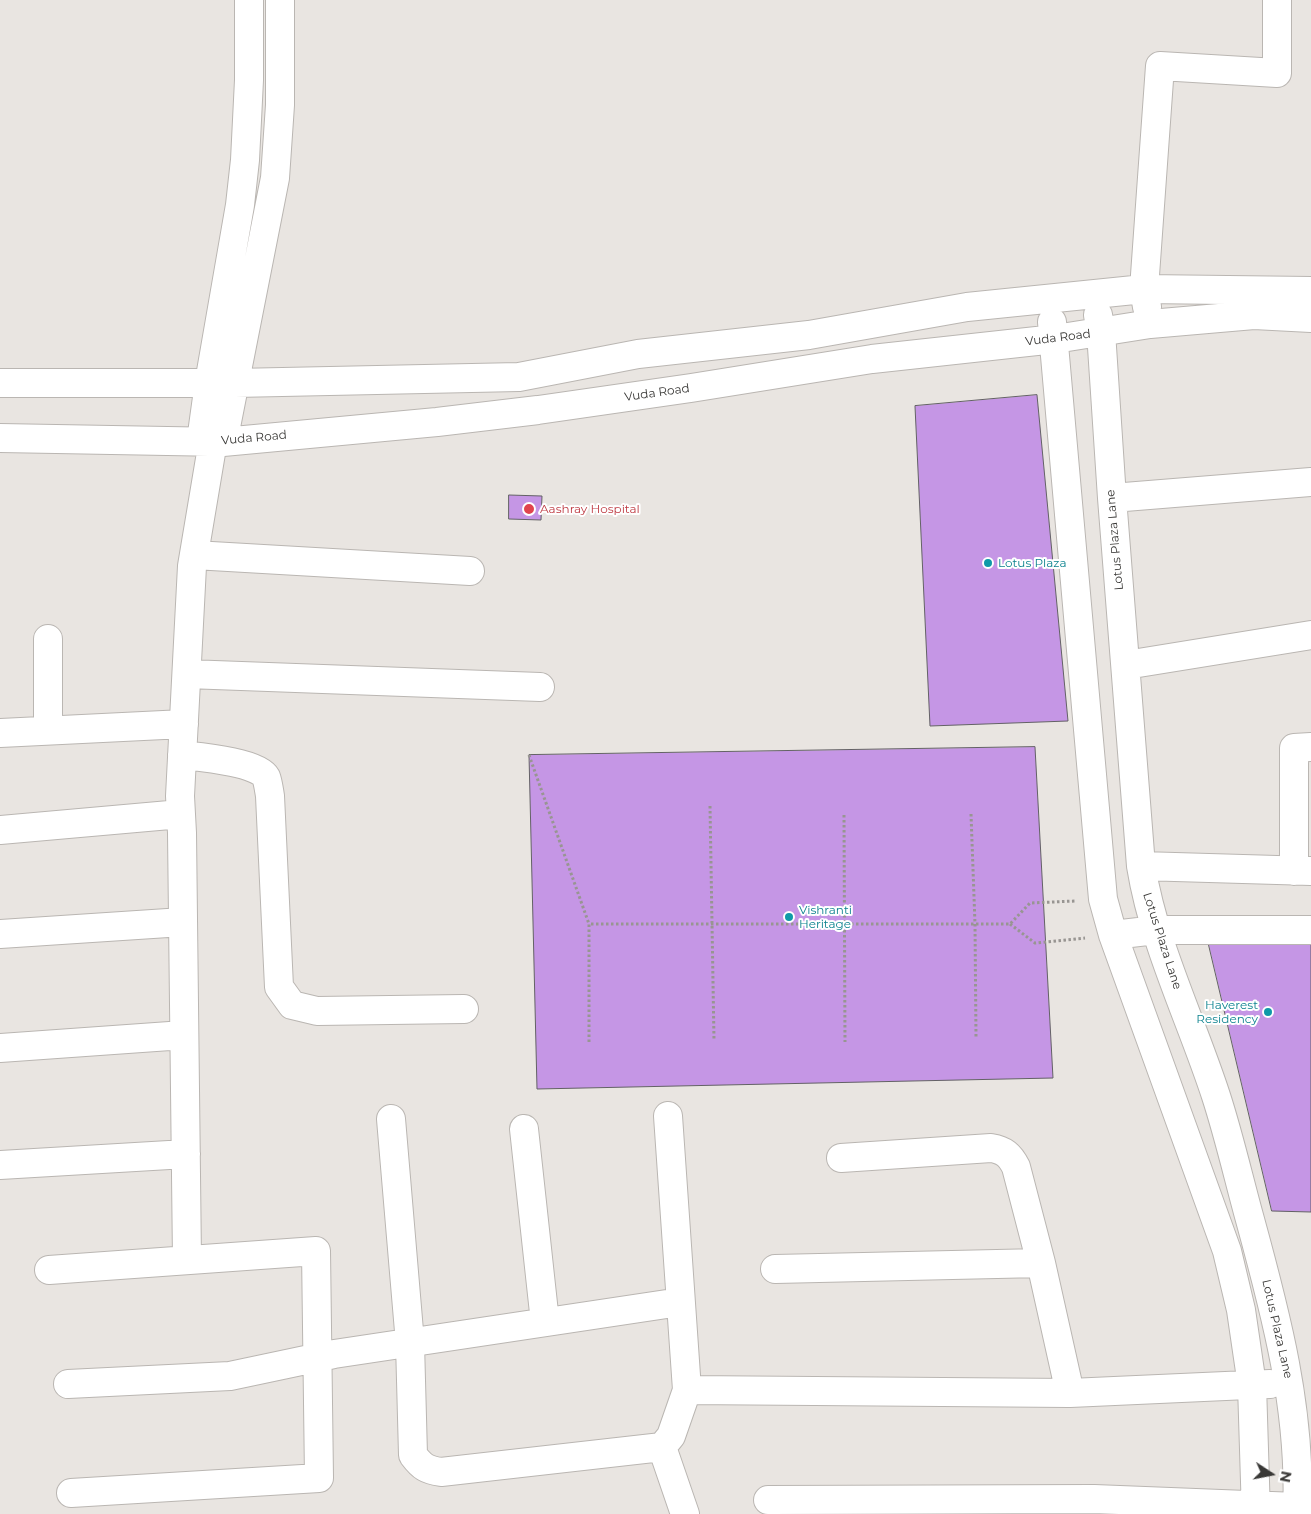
<!DOCTYPE html>
<html>
<head>
<meta charset="utf-8">
<style>
	body { margin:0 }
	#map { position:relative; width:1311px; height:1514px; overflow:hidden; background:#e9e5e1; font-family:Montserrat,sans-serif }
	canvas { display:block }
	.north { position:absolute; left:1246px; top:1449px; width:50px; height:50px; -webkit-text-stroke:4px #fff; paint-order:stroke; rotate:101deg; font-size:14px; font-weight:700; line-height:20px; text-align:center; color:#393836 }
	.north::after { content:''; display:block; margin:auto; width:18px; height:22px; background:#393836; clip-path:polygon(50% 0,100% 100%,50% 72%,0 100%) }
</style>
</head>
<body>
<div id="map">
<canvas width="1311" height="1514"></canvas>
<div class="north">N</div>
</div>
<script>
const g = document.querySelector('canvas').getContext('2d');
g.lineJoin = 'round';
function fill(path, color) { g.fillStyle = color; g.fill(path, 'evenodd'); }
function strokePath(path, color, width, dash) { g.strokeStyle = color; g.lineWidth = width; g.lineCap = dash ? 'butt' : 'round'; g.setLineDash(dash || []); g.stroke(path); }
function drawText(font, color, halo, rows, align = 'center') {
  g.font = font + ' Montserrat,sans-serif'; g.lineWidth = 4; g.setLineDash([]); g.textBaseline = 'middle'; g.strokeStyle = halo; g.fillStyle = color; for (const [text, x, y, turn = 0] of rows) {
    g.save(); g.translate(x, y); g.rotate((+turn || 0) * Math.PI / 180); g.textAlign = isNaN(turn) ? turn : align; if (halo) g.strokeText(text, 0, 0); g.fillText(text, 0, 0); g.restore();
  }
}
const building = new Path2D(`
	M1037 395 1068 721 930 726 915 406Z
	M509 495 542 496 541 520 509 519Z
	M1035 747 1053 1078 537 1089 529 755Z
	M1208 941H1311V1212L1272 1211Z`);
fill(building, '#c596e5');
strokePath(building, '#636165', 1);
const minor = new Path2D(`
	M1147 307 1144 289 1160 66 1277 73V0
	M1098 315 1101 332 1112 498 1141 866C1154 946 1191 1019 1216 1096 1229 1136 1238 1176 1249 1216 1276 1314 1302 1412 1297 1514
	M1052 322 1103 899 1113 935 1227 1251 1241 1310 1252 1385 1256 1514
	M0 383H235L519 377 638 354 809 335 967 307 1144 289 1311 291
	M0 438 223 442 437 422 538 410 691 388 872 359 1055 339 1150 324 1254 315 1311 318
	M201 441 209 383 240 205 245 160 249 80V0
	M223 442 275 178 280 105V0
	M1112 498 1311 482
	M194 555 470 571
	M1126 665 1311 635
	M187 674 540 687
	M48 730V639
	M0 733 184 724
	M182 755C199 757 258 762 266 777 268 782 269 790 270 796L279 987 292 1005 317 1011 464 1009
	M0 830 181 814
	M1141 866 1311 871
	M1294 871V748L1311 747
	M0 934 183 922
	M1113 935 1156 930H1311
	M0 1048 184 1035
	M668 1116 687 1390 1070 1393 1270 1384
	M391 1119 410 1343 413 1455C422 1467 427 1470 441 1472L662 1447 671 1436 687 1390
	M524 1129 545 1322
	M841 1158 991 1148C1004 1150 1010 1155 1016 1167L1041 1263 1070 1393
	M0 1165 186 1154
	M187 1260 182 833 180 796 192 566 213 441
	M775 1269 1041 1263
	M49 1270 316 1251 319 1478 71 1493
	M68 1384 230 1376 334 1354 680 1302
	M662 1447 685 1514
	M768 1500 1094 1499 1297 1507`);
strokePath(minor, '#bab6b2', 30);
strokePath(new Path2D(`
	M529 755 589 924
	M710 806 714 1040
	M971 814 975 924 976 1037
	M844 815 845 1042
	M1010 924 1035 943 1085 938
	M589 1042V924H1010L1030 903 1075 901`), '#989592', 3, [2.5, 2.5]);
strokePath(minor, '#fff', 28);
for (const [x, y, r, color] of [
	[529,509,6,"#e0444e"],
	[988,563,5,"#0f9aa8"],
	[789,917,5,"#0f9aa8"],
	[1268,1012,5,"#0f9aa8"]
]) { const dot = new Path2D(); dot.arc(x, y, r, 0, 2 * Math.PI); g.fillStyle = color; g.fill(dot); strokePath(dot, '#fff', 2); }
drawText('12px', '#393836', '#fff', [
	["Vuda Road",1058,338,-7],
	["Vuda Road",657,393,-8],
	["Vuda Road",254,438,-5],
	["Lotus Plaza Lane",1115,540,-95],
	["Lotus Plaza Lane",1162,941,72],
	["Lotus Plaza Lane",1277,1329,77]
]);
drawText('12px', '#be3a42', '#fff', [
	["Aashray Hospital",540,509]
], 'left');
drawText('12px', '#0d838f', '#fff', [
	["Lotus Plaza",998,563],
	["Vishranti",799,910],
	["Heritage",799,924],
	["Haverest",1258,1005,"right"],
	["Residency",1258,1019,"right"]
], 'left');
</script>
</body>
</html>
